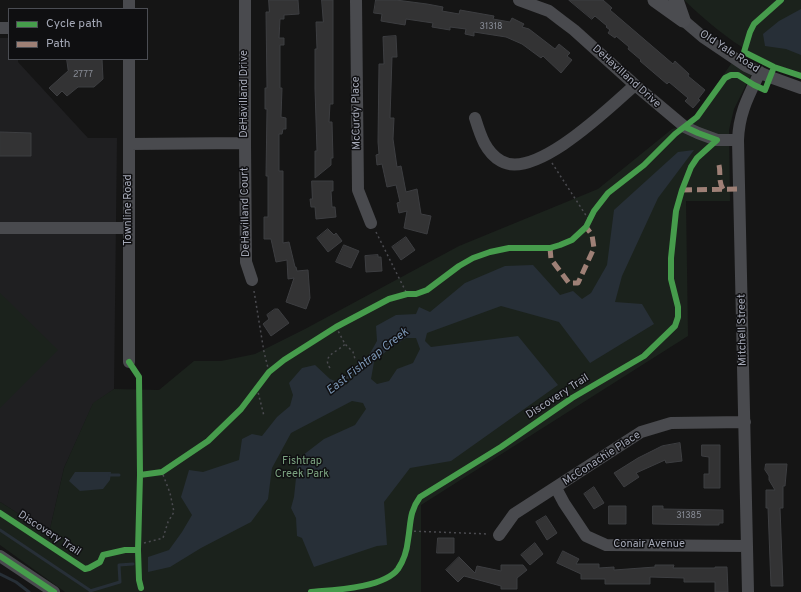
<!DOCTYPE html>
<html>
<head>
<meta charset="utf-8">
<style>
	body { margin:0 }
	#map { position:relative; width:801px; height:592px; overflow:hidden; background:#151515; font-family:Overpass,sans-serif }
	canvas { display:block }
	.legend { position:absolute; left:8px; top:8px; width:140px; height:52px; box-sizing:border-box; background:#0f0f11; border:1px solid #4b4d53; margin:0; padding:5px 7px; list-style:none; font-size:12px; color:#a5a9b7 }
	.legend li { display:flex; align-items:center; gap:8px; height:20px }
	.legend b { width:20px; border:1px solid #4b4d53 }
</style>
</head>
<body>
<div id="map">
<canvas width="801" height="592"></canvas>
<ul class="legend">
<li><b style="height:5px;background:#469c4c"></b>Cycle path</li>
<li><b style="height:5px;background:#9e8076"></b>Path</li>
</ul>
</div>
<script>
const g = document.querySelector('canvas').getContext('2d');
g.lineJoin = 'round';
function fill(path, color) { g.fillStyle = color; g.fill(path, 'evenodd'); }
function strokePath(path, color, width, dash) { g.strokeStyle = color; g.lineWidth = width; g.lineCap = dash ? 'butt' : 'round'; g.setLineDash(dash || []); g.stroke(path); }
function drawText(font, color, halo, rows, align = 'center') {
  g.font = font + ' Overpass,sans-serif'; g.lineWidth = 3; g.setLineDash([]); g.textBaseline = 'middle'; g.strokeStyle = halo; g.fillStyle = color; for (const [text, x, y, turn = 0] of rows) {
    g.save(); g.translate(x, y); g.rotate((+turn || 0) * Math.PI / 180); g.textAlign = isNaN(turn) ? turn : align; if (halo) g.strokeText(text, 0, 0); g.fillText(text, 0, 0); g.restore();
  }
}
fill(new Path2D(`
	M0 38H9V59H18V62L88 138H117L114 389 93 404 64 468 49 533 0 502Z`), '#1f1f21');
fill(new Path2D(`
	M684 0H801V74C785 68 768 62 752 53 727 39 705 20 684 0Z
	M733 61 752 73 734 109 729 130 730 201H686L688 336 421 505V592H65L0 545V502L49 533 64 468 93 403 114 389 159 390 194 361H221L255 354 305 329 459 246 598 189 672 129 690 123Z
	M0 293 58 350 0 408Z`), '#1b221c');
fill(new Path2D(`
	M801 9V55L786 49 765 46 763 34 779 21Z
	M694 150 658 198 622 276 615 302 642 304 654 324 590 363 559 322 501 306 427 333 425 341 431 347 518 336 558 385 451 461 410 468 384 502 387 545 377 546 314 567 302 538 297 536 296 518 291 508 294 497 298 459 324 439 355 425 366 409 363 403 352 401 291 433 272 468 268 499 251 522 201 548 170 567 148 572V557L169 550 182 532 192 515 181 497 189 470 203 472 239 460 242 439 252 434 262 436 277 417 290 406 293 395 289 383 302 368 315 365 330 379 346 385 360 371 377 341 376 326 396 315 416 314 419 307 430 312 465 283 505 266 533 265 560 295 573 291 582 299 591 293 607 265 614 210 678 152ZM406 338H416L420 349 413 363 397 369 389 381 377 384 371 379 374 362 391 347Z
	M75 472H111L110 480 103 489 80 491 69 481Z`), '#272f37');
strokePath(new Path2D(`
	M338 385 368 361
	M110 475H119
	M0 530 91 591
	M0 574 16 582 29 592
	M90 591 120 582 119 565 133 564`), '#272f37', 3);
const building = new Path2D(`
	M269 0H298L299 14 284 15V19H280L279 38H284V45H280V88H282L281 117 286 118V129H283L282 134H279V171H283V243L289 242 295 267H296L297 271 308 270 310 298 306 309 286 302 294 278 288 279 287 260 276 262 271 239H264V217H268V176H266L267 109H265V88H267L266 12H269Z
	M322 0H333V104H330L329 122H332L333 158H331V165L315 178V151H317L315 89V49H317L316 22H323Z
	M376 0H396L427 4 443 7 442 11 459 14 460 10 494 16 493 19 510 22 512 18 524 24 522 27 529 29 555 49 559 44 570 53 567 56 572 60 561 73 543 56 541 58 522 44 506 37 474 32V36L465 34 466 29 450 27V30L432 27 433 23 406 19 405 25 381 21 382 14 374 13Z
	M569 0H603L612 8 610 10 673 64 675 61 689 74 688 76 705 90 698 99 700 100 693 108 685 101 688 98 669 82 667 84 640 61 641 60 628 49 629 47 616 36 615 38 608 33 610 30 606 27 607 26 595 16 592 19Z
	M396 36 397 57H392L390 118H394L393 139 397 167 401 166 406 192 417 189 421 214 431 216 427 234 404 228 407 211 399 213 397 203 400 202 396 185 387 187 382 164 377 165 376 155 379 154 378 142 379 64H384L383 37Z
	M67 59H102L103 79 94 87H78L67 96 62 91 57 96 49 88 68 71Z
	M0 132 31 133V156H0Z
	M312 181H333V191H331L332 207H335L336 217 316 219 315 207H311L310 199H312Z
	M328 229 334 235 336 233 342 241 328 252 317 238Z
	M406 237 415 250 401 260 392 247Z
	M344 245 359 251 351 268 336 262Z
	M378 255V257H381L382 271 366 272 365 256Z
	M275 309H278L289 323 271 336 263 324 269 319 267 315Z
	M680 443 682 461 666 463 665 460 636 473 639 477 624 487 614 473 638 458 662 446Z
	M702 445H720V488H704V474H709V457L702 456Z
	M766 464H787L785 486H783V508H780L783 586H771L768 508H766V490H775L769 480V476L765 470Z
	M594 487 604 503 594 509 584 494Z
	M609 506H626V524H609Z
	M653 506H663V509L723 510V523H719V525H706L653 524Z
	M546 516 557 533 547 540 536 522Z
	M438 538H454V553H437Z
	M535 543 543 554 530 565 521 555Z
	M563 551 579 559 576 564H599V568L614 567V570L655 567V565H674L673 568H715V567H727L728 592H715V582H684V578L650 577V584H605V579H581V574L557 563Z
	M459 557 475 573 477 566 501 571V565H523L527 570 517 578V589H501V586L464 576 458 582 446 570Z`);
fill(building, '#333334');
strokePath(building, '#3d3e41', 1);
strokePath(new Path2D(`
	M695 119 725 78 731 75H738L744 79
	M552 163 589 220
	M376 232 407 294
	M254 291 264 352 269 372
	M336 327 345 344 353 352 355 359
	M330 368C321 355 338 352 345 344
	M257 388 264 416
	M409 531 489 534
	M139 543H144L163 538 168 522 174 512 170 493 162 472
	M141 588 142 592`), '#4b4b50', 1.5, [2, 3]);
strokePath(new Path2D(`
	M356 0 358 190 371 223
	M519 0 549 11 562 21 574 30 635 85 685 127 698 133 717 140H738
	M129 9V0
	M678 13 683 20 703 37 746 66 770 77 801 88
	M0 28H9
	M475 118C480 134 485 152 501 161 535 181 610 107 635 85
	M245 143 246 262 252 280
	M129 144 245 143V0
	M0 228H129
	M129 362V59
	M556 488 564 503 586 536 606 545 747 546
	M499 535 514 514 641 432 671 423 745 422
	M0 556 54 592
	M748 592 738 140C739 113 748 97 760 72`), '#494a4e', 12);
strokePath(new Path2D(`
	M655 0 683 20
	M676 0 683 20`), '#4b4c50', 15);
strokePath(new Path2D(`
	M719 165C721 173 718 181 723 189
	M682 190 740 189
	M550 248 551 259 569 283H578L594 248 592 235 586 227`), '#9e8076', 5, [10, 5]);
strokePath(new Path2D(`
	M781 0 754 24 750 32 744 52 774 67 801 76
	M129 362 139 377 140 475 138 550 139 580 141 588
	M140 475 162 472 208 441 241 409 269 372 284 360 336 327 389 299 407 294H416L427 290 459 266 473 258 490 252 509 248H550L560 245 572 240 586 227 594 211 608 193 644 165 675 134 697 117 725 78 731 75H738L754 85 765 90 774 67
	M0 513 85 569 89 568 100 562 103 555 125 550H138
	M0 556 54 592
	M311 592C333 590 384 588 398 569 404 560 407 550 408 540 411 523 409 512 420 497L501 447 572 398 644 356 675 326 678 317V307L671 279V258L676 211 682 190 691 167 697 158 717 140 698 133 685 127`), '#469c4c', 6);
drawText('9px', '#888c96', null, [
	["31318",491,27],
	["2777",83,75],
	["31385",689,516]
]);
drawText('11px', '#a5a9b7', '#0f0f11', [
	["Old Yale Road",729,52,33],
	["DeHavilland Drive",626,77,42],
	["DeHavilland Drive",245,94,-90],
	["McCurdy Place",357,113,-91],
	["Townline Road",129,210,-90],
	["DeHavilland Court",246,212,-91],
	["Mitchell Street",743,330,-91],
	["Discovery Trail",558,397,-33],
	["McConachie Place",602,459,-33],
	["Discovery Trail",49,534,33],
	["Conair Avenue",649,545]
]);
drawText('11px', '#7ba280', '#0f0f11', [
	["Fishtrap",302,462],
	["Creek Park",302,475]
]);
drawText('italic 12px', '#7a95b3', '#0f0f11', [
	["East Fishtrap Creek",368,362,-38]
]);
</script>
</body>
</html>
